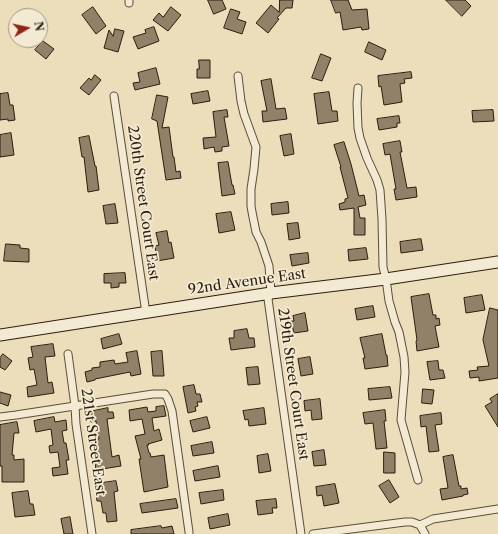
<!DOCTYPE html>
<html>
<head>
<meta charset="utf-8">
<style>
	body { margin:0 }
	#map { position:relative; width:498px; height:534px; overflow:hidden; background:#ecdebb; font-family:"Libre Caslon Text",serif }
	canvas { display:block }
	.north { position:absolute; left:8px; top:8px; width:40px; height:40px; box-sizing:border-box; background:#f3ead3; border:1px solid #a39884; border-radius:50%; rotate:81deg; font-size:11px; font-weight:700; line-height:16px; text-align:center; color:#2c1d0e }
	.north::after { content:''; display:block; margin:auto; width:14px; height:18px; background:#8f2418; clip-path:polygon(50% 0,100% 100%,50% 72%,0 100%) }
</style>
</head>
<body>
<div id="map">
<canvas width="498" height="534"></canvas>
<div class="north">N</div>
</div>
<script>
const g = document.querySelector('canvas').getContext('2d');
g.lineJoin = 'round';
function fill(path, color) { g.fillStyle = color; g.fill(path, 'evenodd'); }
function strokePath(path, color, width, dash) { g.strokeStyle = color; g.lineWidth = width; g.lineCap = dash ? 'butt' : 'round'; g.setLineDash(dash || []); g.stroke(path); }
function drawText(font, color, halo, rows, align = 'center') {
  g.font = font + ' "Libre Caslon Text",serif'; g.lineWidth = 3.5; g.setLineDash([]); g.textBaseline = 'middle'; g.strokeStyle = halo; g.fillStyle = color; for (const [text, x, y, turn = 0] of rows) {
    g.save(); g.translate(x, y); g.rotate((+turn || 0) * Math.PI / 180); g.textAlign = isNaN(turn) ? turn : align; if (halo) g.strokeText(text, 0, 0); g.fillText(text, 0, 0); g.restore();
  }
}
const building = new Path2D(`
	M208 0H222L226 9 214 14Z
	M280 0H293L292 8H286L277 18 279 19 268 33 256 23 271 5 279 12Z
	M331 0H348L352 10 367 9 369 29 362 30 361 27 343 30 340 12 336 13Z
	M446 0H465L471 6 462 16Z
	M93 7 106 26 96 34 82 15Z
	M171 7 181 15 168 31 153 20 159 13 163 17Z
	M231 9 240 12 237 19 246 22 242 34 224 28Z
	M154 27 159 41 138 49 133 37 146 33 145 30Z
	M115 29 124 31 118 52 104 48 109 30 113 36Z
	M43 41 54 49 46 59 35 50Z
	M369 42 386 50 382 60 365 52Z
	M321 54 331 58 322 81 312 78Z
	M199 60H210V78H197V69H199Z
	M156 68 160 84 135 90 133 83 140 82 138 73Z
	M411 72 412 78 404 79 405 83 400 84 402 102 384 105 381 86 379 87 378 76Z
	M95 75 101 80 89 95 80 88 89 78 91 80Z
	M271 79 276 109 285 108 287 119 263 122 262 111H267L261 81Z
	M208 91 210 101 193 104 191 94Z
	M329 92 332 111H337L338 121 318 124 314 94Z
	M8 93 10 105H13L15 120 8 121V119L0 120V94Z
	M157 95 168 97 162 128 169 127 173 157H174L176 172 180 171 181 178 166 180 157 121 152 119Z
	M227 110 228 117H224L229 146 222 147V151L215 152 214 147 204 149 203 138 216 137 213 112Z
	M493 110 494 121 473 122 472 111Z
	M399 116 400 123H397V127L379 130 377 119Z
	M11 133 14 155 0 157V135Z
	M291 134 294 154 284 156 280 136Z
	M89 136 95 166H96L99 190 88 192 84 157H82L79 138Z
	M400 141 402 152H400L407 188 416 187 417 197 396 200 394 189H396L390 154 385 155 383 144Z
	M344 142 351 164 359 196 364 195 366 205 358 207 360 218H365V235H354V208L340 210 339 204 345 202V199L348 198 340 167H341L334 145Z
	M228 162 232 185H233L235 194 222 196 218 163Z
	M288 202 289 213 272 215 271 204Z
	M115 204 118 223 106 224 103 206Z
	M231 212 235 230 219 233 216 214Z
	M298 223 300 238 289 240 287 224Z
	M167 231 169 243 171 242 174 258 157 261 155 246 159 245 156 233Z
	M421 239 423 250 401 253 400 242Z
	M6 244 20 245V248L29 249V262L4 261Z
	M366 248 368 259 349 261 348 250Z
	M308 253 309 263 292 266 290 255Z
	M125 273 126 283H119V287L111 288V283H104V274Z
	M429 294 433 315H436V319L439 318 440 325 435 326 439 347 417 351 416 341 417 340 411 297Z
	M482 295 485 310 466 313 464 298Z
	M373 306 375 317 357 320 355 309Z
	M490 308 498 310V378L479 381V377L470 378 469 371 478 370 477 367 489 366 483 340Z
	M305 313 308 331 294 333 291 321H294L293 316Z
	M247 329 249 338H254L255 347 231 350 229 338H234V331Z
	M119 334 122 344 103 349 101 339Z
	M382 334 386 355H387L388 366 365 369 363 358H365L360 338Z
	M53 344 55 356 45 357 48 383 52 382 54 393 28 397 27 387 37 385 34 369 30 370 28 358 33 357 31 347Z
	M137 351 141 374 131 376 130 372 95 379V380L87 382 85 372 92 370V368L100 367V362L114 360 115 364 128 362 126 353Z
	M162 351 164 376H153L151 352Z
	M3 354 12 361 5 370 0 367V358Z
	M310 357 313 374 301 376 298 359Z
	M438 361 439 370H443L445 378 430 380 427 362Z
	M258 367 260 384 248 385 246 368Z
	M194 385 196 394H200L202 402H197L198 406 195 407 196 411 188 413 183 387Z
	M390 387 392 398 369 400 368 389Z
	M423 389 434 390 432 404 422 403Z
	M0 392 11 395 8 406 0 403Z
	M498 394V427L485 406 492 402 490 399Z
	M320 399 322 419 312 420 311 410 305 411 304 401Z
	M164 406 166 416 152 418 154 431 159 429 162 440 148 444 149 445H147L149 453H150L151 457 164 455 168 487 144 492 139 459H141L135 436 145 434 142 419 130 421 129 410 147 407 148 412 156 411V407Z
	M108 408V412H113L114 418 107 419 112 457 119 455 121 466 96 470 93 450 90 451 89 441 99 439 96 421 91 422 89 412Z
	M264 408 266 424 249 426 248 419 245 420 243 411Z
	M385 410 386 421H384L387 448 376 449 373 423 365 424 363 413Z
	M441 413 442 424 435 425 439 451 429 452 426 426 421 427 420 416Z
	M54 417 55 422 66 420 67 430 62 431 64 443H66L69 460H66L68 474 53 476 52 468 60 467 58 452 50 453 49 446 53 445 51 429 36 432 34 421Z
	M207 417 210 428 193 432 190 421Z
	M17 422 19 433H14L12 455H14V460L24 459V482H2V466H0V425Z
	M212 442 214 453 193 456 191 446Z
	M324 450 326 465 314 466 312 452Z
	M384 452 395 453V473H384Z
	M268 454 271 471 259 473 257 456Z
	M453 455 459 486H461V489L467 488 468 494 463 495V496L442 500 440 489 448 488 443 457Z
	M218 466 220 477 195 481 193 471Z
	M389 480 399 497 390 503 379 486Z
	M116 481 118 491 114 492 117 521 107 522 106 513H103L101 501H97L95 484Z
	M335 484 339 503 324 506 322 495 317 496 316 487Z
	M223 490 224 500 201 504 199 493Z
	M28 491 30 504H33L35 515 15 517 12 493Z
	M176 499 178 508 142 513 140 504Z
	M276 499 277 508H272L273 513 258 515 256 501Z
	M228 514 230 525 210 529 208 518Z
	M70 517 73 534H64L61 519Z
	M161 526 162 528 172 526 174 534H131V530Z`);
fill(building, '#908168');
strokePath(building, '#2c1d0e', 1);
const street = new Path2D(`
	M129 0V3
	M238 76 241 101 244 114 256 147 254 169 251 189V206L252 212 256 232 261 242 269 266 271 293 268 299 301 534
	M358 88 357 103 358 128 360 138 367 158 377 180 380 190 382 219 383 267 386 279 389 301 395 322 399 332 404 357 405 372 401 420 418 480
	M114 96 146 313
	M68 354 75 406 76 424 92 534
	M0 417 16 415 153 394H165L168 399 172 411 189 532
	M420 525 425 534
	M313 534 405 522H412L420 525 433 519 498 509`);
const secondary = new Path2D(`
	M0 335 271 293 386 279 498 262`);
strokePath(street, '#5c4d39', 9);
strokePath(secondary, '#2c1d0e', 13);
strokePath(street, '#f3ead3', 7);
strokePath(secondary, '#f3ead3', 11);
drawText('14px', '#2c1d0e', '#f3ead3', [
	["220th Street Court East",143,203,82],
	["92nd Avenue East",247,282,-8],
	["219th Street Court East",293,384,82],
	["221st Street East",93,442,82]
]);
</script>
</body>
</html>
